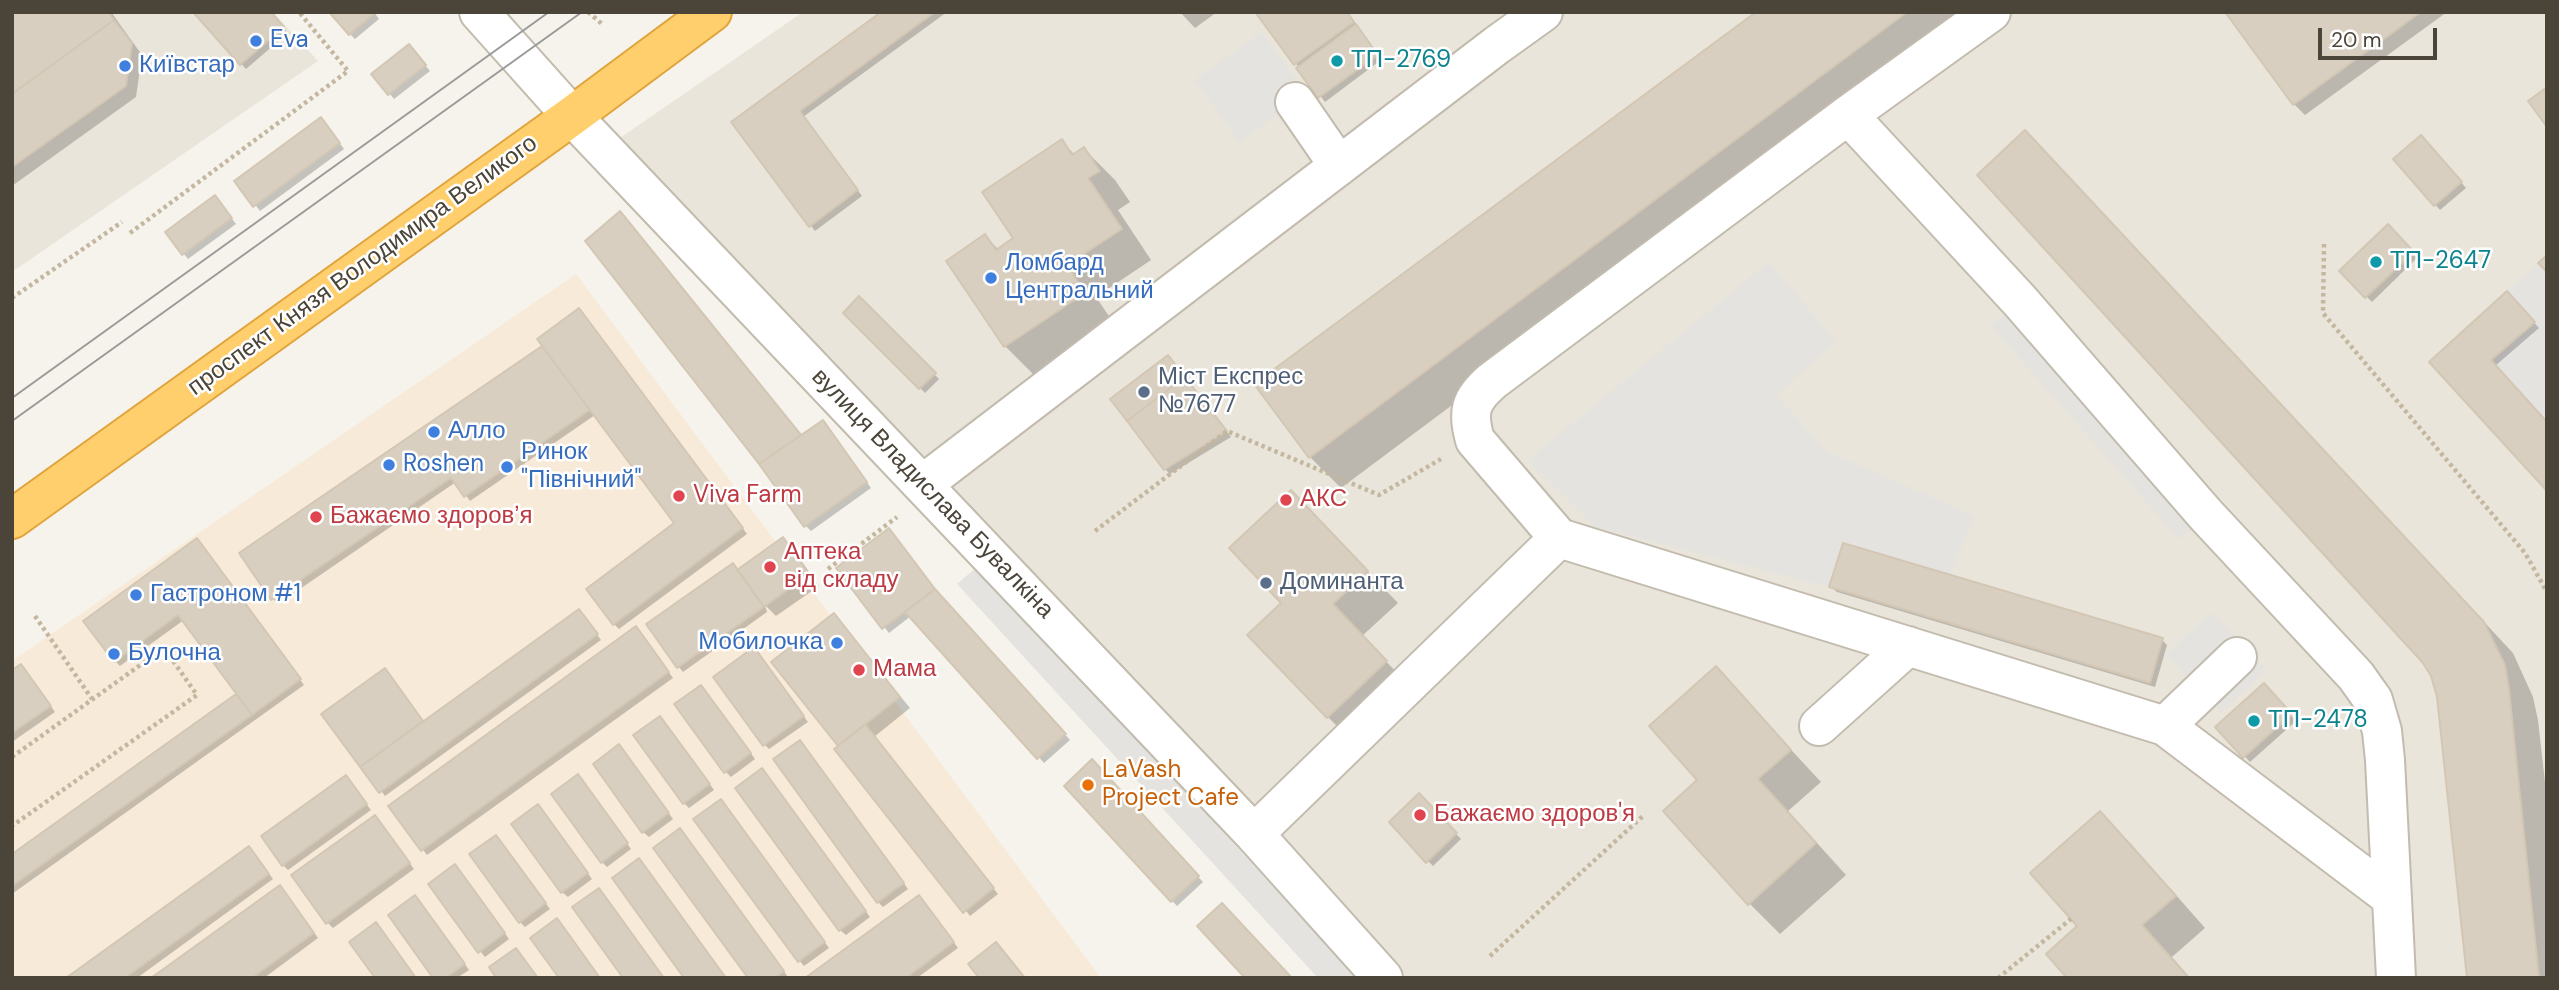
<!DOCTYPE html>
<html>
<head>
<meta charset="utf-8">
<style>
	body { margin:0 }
	#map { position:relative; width:2559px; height:990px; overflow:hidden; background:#f6f3ec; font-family:"DM Sans",sans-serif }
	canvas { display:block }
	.frame { position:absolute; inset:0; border:14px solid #4b4439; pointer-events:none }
	.scale { position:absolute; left:2318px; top:28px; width:119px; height:32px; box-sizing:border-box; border:4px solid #4b4439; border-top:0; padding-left:9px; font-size:21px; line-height:24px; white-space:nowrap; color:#4b4439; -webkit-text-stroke:5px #fff; paint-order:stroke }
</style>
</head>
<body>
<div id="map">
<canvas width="2559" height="990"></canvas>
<div class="frame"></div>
<div class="scale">20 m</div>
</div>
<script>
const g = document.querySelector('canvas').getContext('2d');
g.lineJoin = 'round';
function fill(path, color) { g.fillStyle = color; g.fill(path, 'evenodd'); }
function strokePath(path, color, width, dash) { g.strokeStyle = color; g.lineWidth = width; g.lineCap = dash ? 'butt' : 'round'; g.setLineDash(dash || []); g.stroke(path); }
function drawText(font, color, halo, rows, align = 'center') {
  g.font = font + ' "DM Sans",sans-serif'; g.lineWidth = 5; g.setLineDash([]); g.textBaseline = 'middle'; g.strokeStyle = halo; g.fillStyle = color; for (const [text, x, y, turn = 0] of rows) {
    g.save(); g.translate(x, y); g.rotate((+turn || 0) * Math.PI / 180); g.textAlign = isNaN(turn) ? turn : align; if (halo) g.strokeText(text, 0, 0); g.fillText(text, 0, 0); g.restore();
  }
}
fill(new Path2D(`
	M12 12H273L318 61 12 272Z
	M803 12H2547V978H1403L617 140Z`), '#eae5da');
fill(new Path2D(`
	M576 274 1101 978H12V661Z`), '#f7ead8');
fill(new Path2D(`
	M1262 32 1307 94 1239 142 1195 80Z
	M2547 255V491L2429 362Z
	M1769 262 1836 342 1776 395 1825 450 1974 516 1950 575 1843 543 1829 587 1596 527 1528 460Z
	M2020 301 2206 515 2179 539 1991 326Z
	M979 565 1357 978H1318L957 584Z
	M2211 612 2266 670 2221 713 2166 655Z`), '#e5e3e0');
fill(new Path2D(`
	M12 12H111L142 55 136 97 12 186Z
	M195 12H269L288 33 246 69Z
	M374 12 379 19 355 39 350 34Z
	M884 12H947L803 117 862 196 815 231 734 122Z
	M1180 12H1217L1195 28Z
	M1257 12H1348L1381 60 1325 102Z
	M1759 12H1979L1341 488 1310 457 1256 384Z
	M2227 12H2447L2305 115 2294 104Z
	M414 52 430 71 394 99 374 74Z
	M326 124 344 149 260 211 237 181Z
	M1062 142 1075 155 1084 149 1115 180 1130 202 1118 210 1151 260 1096 297 1115 325 1036 377 1005 346 985 236 999 250 1015 239Z
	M2426 142 2466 188 2440 210 2395 159Z
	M2054 162 2513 653 2533 697 2538 720 2547 800V978H2469L2439 697 2431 672Z
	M220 203 236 224 188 259 167 233Z
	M625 219 802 436 828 427 871 488 811 531 806 526 761 463 587 241Z
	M2388 227 2417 258 2372 302 2341 271Z
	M2507 293 2539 328 2495 366 2432 362Z
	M859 299 939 379 925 393 846 312Z
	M584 315 747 534 619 629 614 624 677 523 595 415 470 501 456 482 278 604 273 599 241 553 545 346Z
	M1168 357 1179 368 1231 437 1170 474 1165 469Z
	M1322 524 1398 603 1362 636 1416 693 1359 748 1328 717 1284 603Z
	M893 535 940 596 1070 740 1044 763 911 616 889 633 838 568Z
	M783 540 794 550 819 586 776 616 765 605 767 612 683 672 678 666 738 571Z
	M202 546 304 685 12 894V857L239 695 184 620 120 666 115 661Z
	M1831 587 2162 640 2167 645 2155 687 1837 592Z
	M834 615 910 708 874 737 998 894 970 916 840 746Z
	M584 616 601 640 385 796 324 714 389 675 424 723Z
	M641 634 673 678 427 855 390 806Z
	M759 655 808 722 769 749 764 744Z
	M21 666 55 712 12 742V672Z
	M1716 669 1821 782 1788 811 1846 875 1780 934 1749 903 1700 781Z
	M2264 686 2296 721 2250 762 2218 727Z
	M706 692 755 759 731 777 726 772Z
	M665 723 714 790 689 808 684 803Z
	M805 748 908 889 883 907 878 902Z
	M624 752 673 819 649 837 643 832Z
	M1092 762 1203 882 1177 906 1066 786Z
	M767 776 870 917 846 935 840 930Z
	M583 782 631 849 607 867 602 862Z
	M350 783 371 810 288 870 283 865Z
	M1419 796 1461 839 1433 866 1391 823Z
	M725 807 829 948 804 966 799 960Z
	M543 812 592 879 568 897 562 892Z
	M2100 813 2131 844 2205 928 2172 957 2190 978H2069Z
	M380 822 414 869 333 928 328 923Z
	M685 835 788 977 750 978Z
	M496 837 550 909 525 927 520 922Z
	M254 853 273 879 137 978H69Z
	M460 872 509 939 485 957 480 951Z
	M285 892 318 938 264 978H154Z
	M420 902 469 970 457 978H436Z
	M924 902 958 948 917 978H808Z`), '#0003');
const building = new Path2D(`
	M12 12H108L114 20 12 94Z
	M193 12H271L284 27 240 65Z
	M329 12H375V13L349 35Z
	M881 12H935L800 111 858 190 809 227 731 122Z
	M1255 12H1347L1354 22 1294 65Z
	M1756 12H1907L1309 458 1254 384Z
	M2225 12H2421L2293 105Z
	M114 20 132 43 126 86 12 167V94Z
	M1356 24 1378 55 1318 98 1296 68Z
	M409 44 426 65 388 95 371 74Z
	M2547 87V127L2528 101Z
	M321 117 340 143 253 207 234 181Z
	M2025 130 2484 622 2505 665 2509 689 2539 978H2467L2437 697 2431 676 2423 663 1977 175Z
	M2421 135 2462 182 2434 206 2393 159Z
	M1062 139 1072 155 1084 147 1100 171 1088 178 1122 229 1067 265 1085 293 1004 347 946 261 985 234 996 250 1013 238 982 192Z
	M215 195 232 218 182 255 165 232Z
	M620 211 801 435 759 464 585 241Z
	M2388 224 2414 252 2365 298 2339 271Z
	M2547 255V272L2538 263Z
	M2507 291 2535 322 2491 360 2547 422V491L2429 362Z
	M859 296 936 373 919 389 843 313Z
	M579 308 743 528 613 625 586 589 674 523 537 339Z
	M542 346 590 410 464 497 451 478 271 600 239 553Z
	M1168 355 1185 377 1127 421 1110 399Z
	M1185 377 1227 431 1164 470 1127 421Z
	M823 420 867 482 804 527 759 464Z
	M1291 490 1368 571 1333 604 1387 661 1327 718 1247 635 1281 603 1229 548Z
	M889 528 935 589 882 629 836 568Z
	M783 537 809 574 764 607 737 570Z
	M197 538 301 679 252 715 178 615 114 662 83 621Z
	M1843 543 2163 638 2150 683 1829 587Z
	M733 563 764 607 677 668 646 624Z
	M935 589 1066 734 1037 759 905 612Z
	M579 609 598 634 379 793 360 767Z
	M834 613 900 697 838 746 771 662Z
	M636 626 669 672 421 851 388 806Z
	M754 647 804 716 763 746 713 677Z
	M21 664 51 706 12 733V670Z
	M1716 666 1791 750 1758 779 1816 843 1748 905 1663 811 1697 780 1649 726Z
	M385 668 423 721 360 767 321 714Z
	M2264 683 2292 714 2243 758 2215 727Z
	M701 685 751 753 724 773 674 704Z
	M236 694 252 715 12 886V854Z
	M660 716 710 784 683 804 633 735Z
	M865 724 994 888 963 913 834 749Z
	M800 740 904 883 877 903 773 759Z
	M619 744 669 813 642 833 593 764Z
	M1092 759 1199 876 1171 902 1064 786Z
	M762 768 866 911 839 931 735 788Z
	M578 774 628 843 601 863 551 794Z
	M346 775 367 804 282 866 261 836Z
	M1419 793 1457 833 1426 863 1389 822Z
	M721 799 825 942 798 962 693 819Z
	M538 804 588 873 561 893 511 824Z
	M2100 811 2176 896 2142 925 2189 978H2067L2046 954 2077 926 2030 873Z
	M375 815 410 863 326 924 291 875Z
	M680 828 784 971 775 978H748L653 848Z
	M496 835 546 903 519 923 469 854Z
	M249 846 269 874 125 978H66Z
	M639 858 726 978H684L612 878Z
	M455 864 505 933 478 953 428 884Z
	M280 885 314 933 252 978H151Z
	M599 888 664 978H623L572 907Z
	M415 895 465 964 446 978H433L388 915Z
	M919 895 954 942 906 978H805Z
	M1222 903 1292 978H1245L1197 926Z
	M557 918 600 978H559L530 938Z
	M376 922 416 978H375L349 942Z
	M996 942 1025 978H979L968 964Z
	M516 948 538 978H496L489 967Z`);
fill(building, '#d8cfc1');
strokePath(building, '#d3c7b4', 2);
const minor = new Path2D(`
	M479 12 572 116 1254 834 1383 978
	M1991 12 1848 115 1492 381C1470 400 1467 412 1475 440L1559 538 2165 726 2392 898
	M1295 102 1339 166
	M1848 115 2020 301 2206 515 2356 676 2373 700 2382 731 2385 760 2396 978
	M923 484 1497 45 1543 12
	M1819 726 1908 646
	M2165 726 2237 657
	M1254 834 1559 538`);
const highway = new Path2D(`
	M12 519 572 116 712 12`);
strokePath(minor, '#c2bbae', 42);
strokePath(highway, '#e0a43c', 42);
strokePath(new Path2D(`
	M588 12 602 24
	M130 233 348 71 299 12
	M2324 244 2323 313 2525 553 2547 592
	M12 298 122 222
	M1095 531 1227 431 1379 495 1441 459
	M828 569 897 517
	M35 616 92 699
	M12 757 164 648 197 695 12 826
	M1490 956 1644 815
	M1998 978 2071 919`), '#c4b79f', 4.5, [3.5, 3.5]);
strokePath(minor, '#fff', 38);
strokePath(highway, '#ffcf6e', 38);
strokePath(new Path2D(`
	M12 398 549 12
	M12 421 582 12`), '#9a9a9a', 2);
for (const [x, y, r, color] of [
	[256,41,7,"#3f7fe0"],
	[1337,61,7,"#0f9aa8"],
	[125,66,7,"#3f7fe0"],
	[2376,262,7,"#0f9aa8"],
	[991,278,7,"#3f7fe0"],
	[1144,392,7,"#5c6f8a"],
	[434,432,7,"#3f7fe0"],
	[389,465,7,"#3f7fe0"],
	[507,467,7,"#3f7fe0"],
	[679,496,7,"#e0444e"],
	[1286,500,7,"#e0444e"],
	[316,517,7,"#e0444e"],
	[770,567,7,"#e0444e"],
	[1266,583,7,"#5c6f8a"],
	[136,595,7,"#3f7fe0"],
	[837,643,7,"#3f7fe0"],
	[114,654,7,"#3f7fe0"],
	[859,670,7,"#e0444e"],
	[2254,721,7,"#0f9aa8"],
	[1088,785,7,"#e8710a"],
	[1420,815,7,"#e0444e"]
]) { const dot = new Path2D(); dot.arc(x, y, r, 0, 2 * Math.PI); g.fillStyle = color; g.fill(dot); strokePath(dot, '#fff', 2.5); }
drawText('24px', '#366cbe', '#fff', [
	["Eva",270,41],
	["Київстар",139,66],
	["Ломбард",1005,264],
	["Центральний",1005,292],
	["Алло",448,432],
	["Ринок",521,453],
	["\"Північний\"",521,481],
	["Roshen",403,465],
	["Гастроном #1",150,595],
	["Мобилочка",823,643,"right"],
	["Булочна",128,654]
], 'left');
drawText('24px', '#0d838f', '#fff', [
	["ТП-2769",1351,61],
	["ТП-2647",2390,262],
	["ТП-2478",2268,721]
], 'left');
drawText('24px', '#4b4439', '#fff', [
	["проспект Князя Володимира Великого",363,266,-36],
	["вулиця Владислава Бувалкіна",932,494,46]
]);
drawText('24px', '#4e5e75', '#fff', [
	["Міст Експрес",1158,378],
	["№7677",1158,406],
	["Доминанта",1280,583]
], 'left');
drawText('24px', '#be3a42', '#fff', [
	["Viva Farm",693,496],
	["АКС",1300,500],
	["Бажаємо здоровʼя",330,517],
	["Аптека",784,553],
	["від складу",784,581],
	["Мама",873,670],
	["Бажаємо здоров'я",1434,815]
], 'left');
drawText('24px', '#c56008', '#fff', [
	["LaVash",1102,771],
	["Project Cafe",1102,799]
], 'left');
</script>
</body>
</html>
